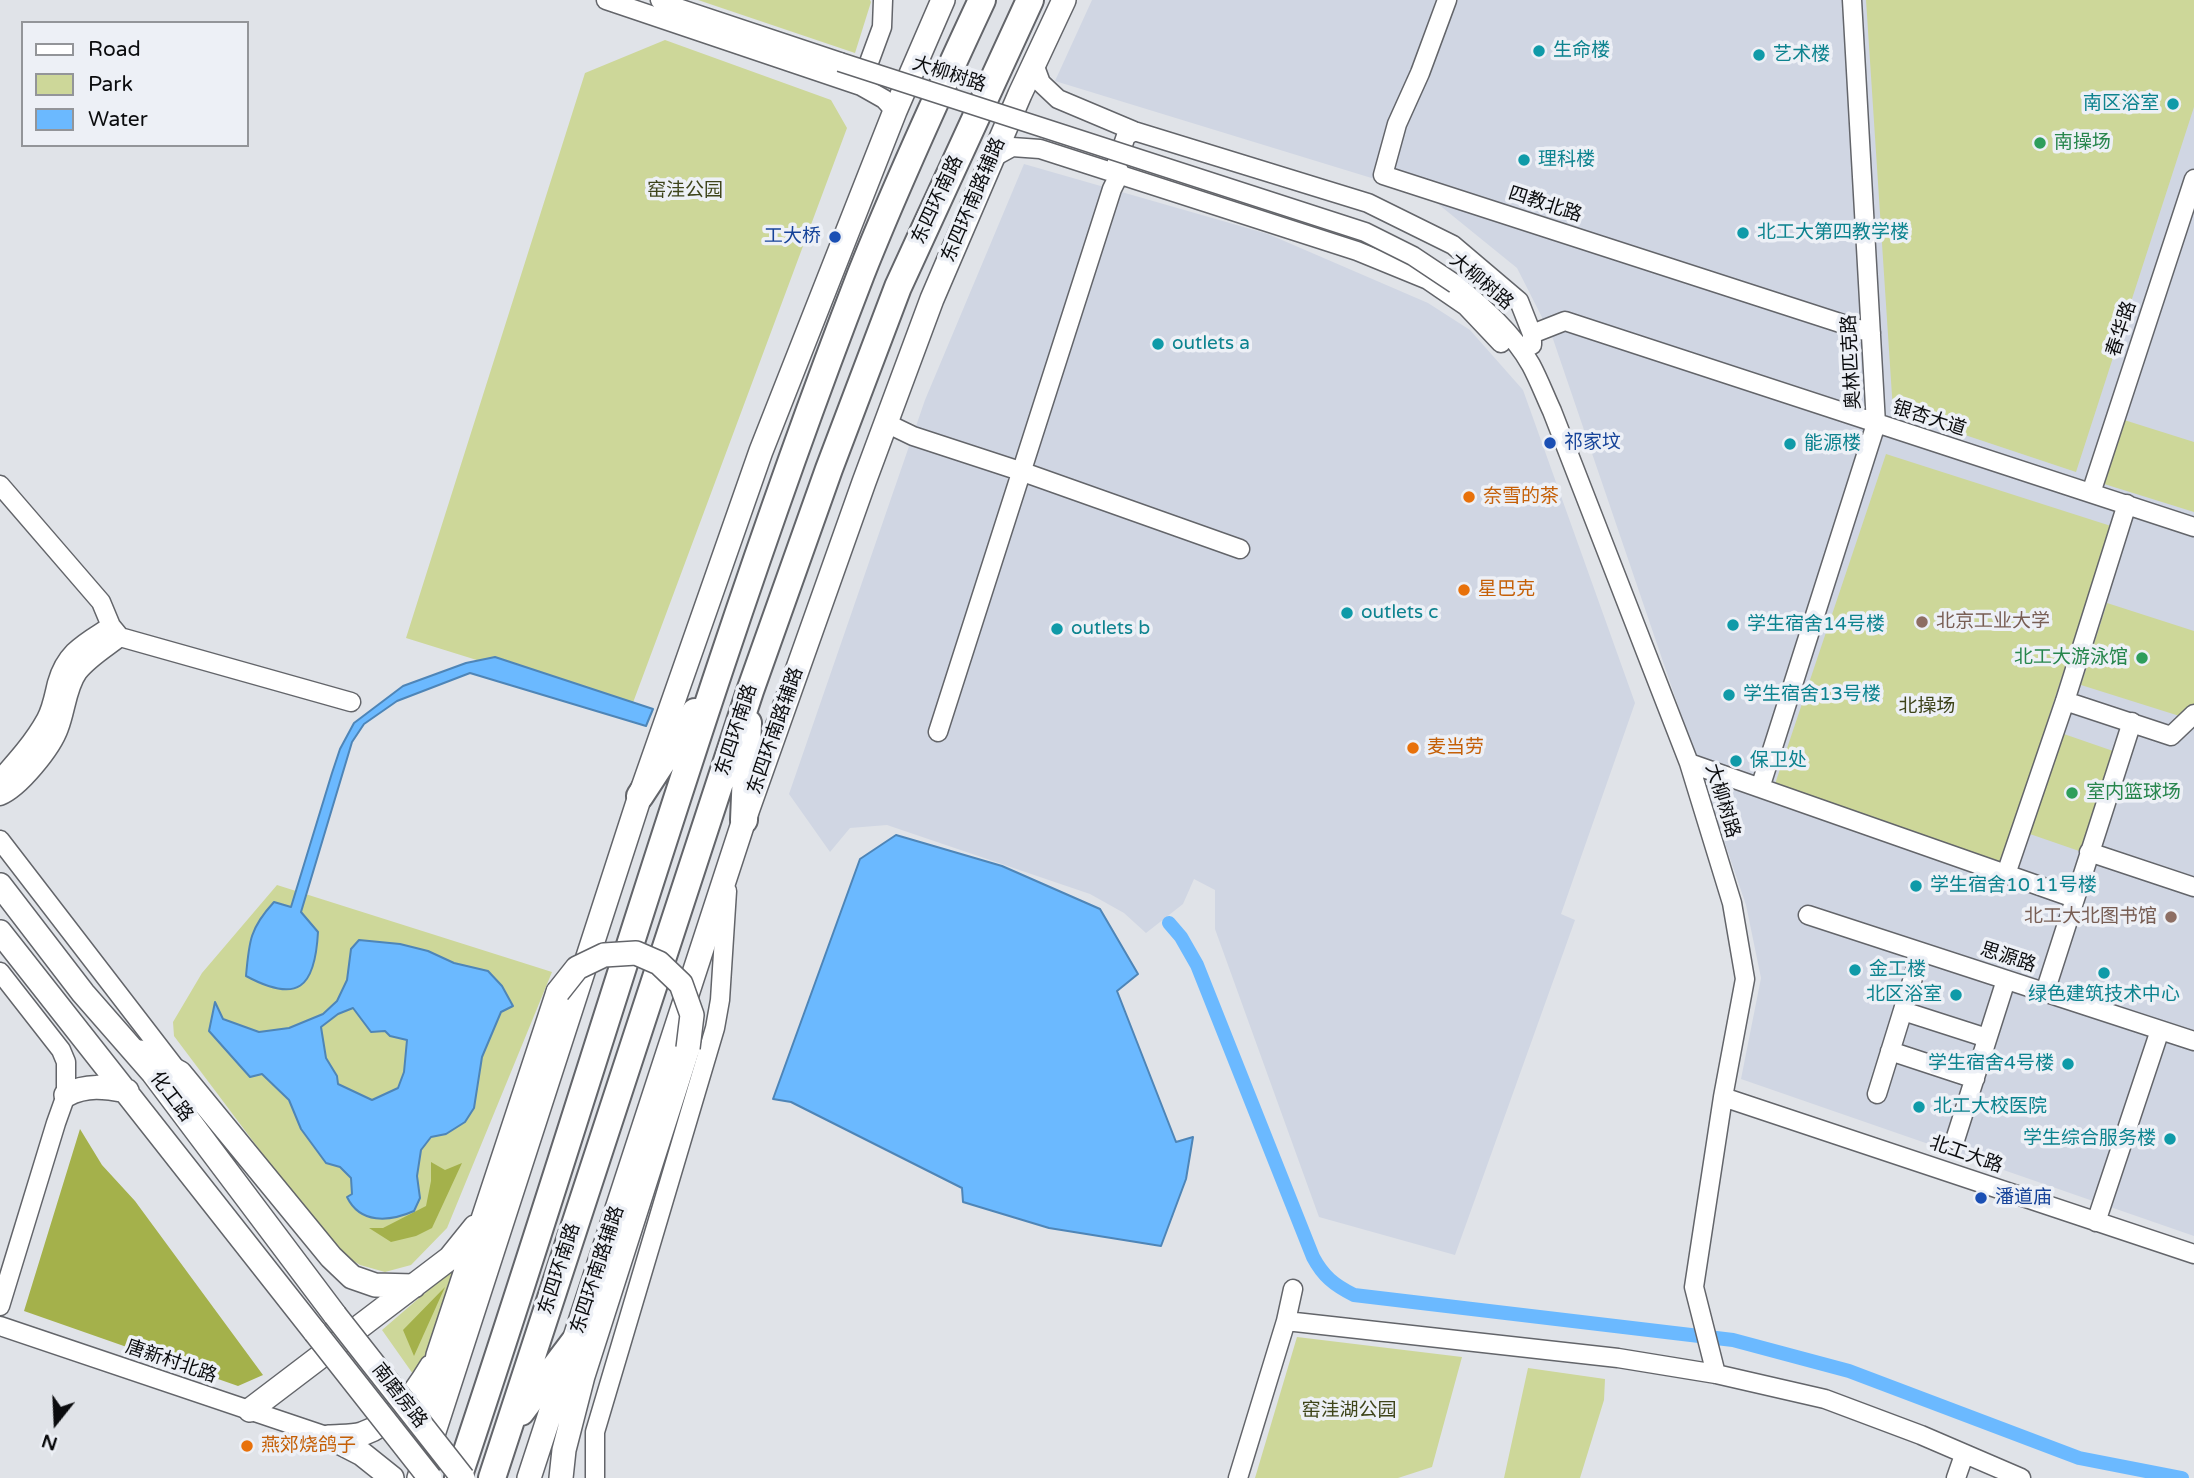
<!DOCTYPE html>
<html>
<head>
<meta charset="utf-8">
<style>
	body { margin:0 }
	#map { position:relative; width:2194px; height:1478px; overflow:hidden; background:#e0e3e8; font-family:"Varela Round",sans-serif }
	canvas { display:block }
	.legend { position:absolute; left:21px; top:21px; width:228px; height:126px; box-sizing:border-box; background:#edf0f6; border:2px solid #939599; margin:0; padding:9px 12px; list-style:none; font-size:21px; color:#0b0c0e }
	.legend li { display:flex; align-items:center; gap:14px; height:35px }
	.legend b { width:35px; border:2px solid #939599 }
	.north { position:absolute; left:21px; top:1387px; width:70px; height:70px; -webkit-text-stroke:5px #edf0f6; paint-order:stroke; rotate:198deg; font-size:19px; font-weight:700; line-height:28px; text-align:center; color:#0b0c0e }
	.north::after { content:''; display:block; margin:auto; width:24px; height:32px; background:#0b0c0e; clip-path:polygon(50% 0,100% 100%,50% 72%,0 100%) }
</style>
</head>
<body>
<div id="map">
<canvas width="2194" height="1478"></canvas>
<ul class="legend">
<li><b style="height:9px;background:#fff"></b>Road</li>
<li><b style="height:19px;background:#cdd799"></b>Park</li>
<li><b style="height:19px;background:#6bb9ff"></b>Water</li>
</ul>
<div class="north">N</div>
</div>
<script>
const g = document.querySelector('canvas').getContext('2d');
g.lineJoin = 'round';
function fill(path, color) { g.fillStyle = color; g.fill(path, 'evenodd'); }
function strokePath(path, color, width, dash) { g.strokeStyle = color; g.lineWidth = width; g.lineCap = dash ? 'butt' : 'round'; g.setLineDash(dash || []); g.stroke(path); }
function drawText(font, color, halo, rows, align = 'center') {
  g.font = font + ' "Varela Round","Noto Sans SC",sans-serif'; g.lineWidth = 7; g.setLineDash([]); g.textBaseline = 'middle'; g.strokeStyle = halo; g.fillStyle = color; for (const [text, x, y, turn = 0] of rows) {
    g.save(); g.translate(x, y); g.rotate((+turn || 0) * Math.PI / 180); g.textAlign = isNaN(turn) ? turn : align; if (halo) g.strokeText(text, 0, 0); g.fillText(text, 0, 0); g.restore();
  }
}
fill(new Path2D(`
	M1092 0H2194V1236L1741 1079 1761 978 1746 905 1553 339 1517 268 1427 195 1055 81Z
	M1024 164 1268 234 1428 303 1470 330 1523 390 1635 703 1561 914 1575 920 1455 1255 1319 1217 1215 929V890L1194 879 1183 904 1146 933 1124 913 1090 894 887 825 850 828 830 852 789 794 925 400Z`), '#d0d6e3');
fill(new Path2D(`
	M698 0H870L871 2 855 53Z
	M1866 0H2194V107L2076 472 1893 411Z
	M665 40 831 100 847 128 631 708 406 638 585 73Z
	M2121 419 2194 442V512L2101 483Z
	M1886 454 2111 526 2001 863 1775 784Z
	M2107 603 2194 631V705L2189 719 2081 685Z
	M2061 733 2116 752 2082 852 2027 833Z
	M277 885 552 972 447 1228 411 1265 385 1272 360 1265 334 1249 174 1036 173 1022 202 973Z
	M462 1261 427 1353 413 1374 382 1330Z
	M1297 1337 1462 1357 1432 1467 1398 1478H1255Z
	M1528 1368 1605 1379 1604 1400 1580 1478H1504Z`), '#cdd799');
fill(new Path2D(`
	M80 1129 102 1165 135 1201 263 1375 238 1386 24 1311Z
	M431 1162 445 1170 462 1163 432 1228 416 1236 391 1242 369 1228H383L426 1206 431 1181Z
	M445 1287 414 1356 403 1330Z`), '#a4b14b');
const water = new Path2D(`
	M495 657 653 709 646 726 470 673 397 701 364 724 352 742 301 912 318 932C315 988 298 1004 246 976 249 941 250 928 274 902L291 907 332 773 340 749 354 723 403 686 466 663Z
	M896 835 1002 866 1100 909 1138 974 1117 991 1176 1142 1193 1137 1186 1179 1161 1246 1049 1228 963 1202 962 1188 791 1102 773 1099 860 859Z
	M359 940 400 944 428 951 454 963 488 971 502 986 513 1006 501 1012 482 1057 474 1108 465 1122 446 1134 431 1137 421 1150 417 1176 420 1198 414 1211C389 1222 360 1224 347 1197L352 1194 351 1178 340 1167 326 1163 301 1129 289 1100 262 1074 250 1077 209 1031 215 1002 223 1019 259 1032 289 1028 323 1014 337 1001 347 980 351 949ZM353 1008 371 1032 385 1031 390 1036 407 1040 404 1072 398 1088 372 1100 338 1084 337 1076 326 1058 321 1027 338 1014Z`);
fill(water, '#6bb9ff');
strokePath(water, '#4e85b7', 2);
strokePath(new Path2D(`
	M1169 923 1181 937 1197 965 1313 1257C1323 1276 1334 1285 1354 1295L1733 1340 1849 1371 2079 1458 2182 1478`), '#6bb9ff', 14);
const minor = new Path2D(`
	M606 0 861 86 884 99 895 111
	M660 0 666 4 840 62
	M1447 0 1420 73 1397 124 1383 175 1871 333
	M1034 64 1041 83 1058 99 1134 131 1368 203 1453 245 1519 301 1532 334V345
	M861 84 882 27 883 0
	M992 158 1012 147 1040 149 1357 251 1428 280 1466 306 1501 343
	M1455 284C1483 307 1513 333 1531 365 1539 380 1545 396 1552 411L1689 763 1732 903 1745 979 1723 1097 1694 1287 1716 1374
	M1532 334 1565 321 2194 527
	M886 423 913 436 1023 472 1240 549
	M0 485 101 602 111 626 120 637 351 702
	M2091 493 2194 179
	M2065 701 2171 736 2194 714
	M938 732 1112 189 1120 173 1116 165 1126 136 1134 131
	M1689 763 2074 898
	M0 779C17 760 34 741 46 719 52 708 54 695 57 683 66 651 85 643 111 626
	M1760 788 1876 424 1852 0
	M0 796C20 788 52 748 59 728 66 710 67 687 78 672 89 658 106 648 120 637
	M0 840 177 1070
	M2089 852 2194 887
	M2006 874 2065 701 2127 504
	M1808 915 2194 1041
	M0 972 61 1050 66 1062V1095L56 1123 0 1306
	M2045 992 2132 722
	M1903 1011 1987 1038
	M1890 1051 1975 1079
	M1877 1094 1921 952
	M1723 1097 2194 1254
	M1955 1140 2006 980
	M2096 1222 2160 1030
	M1286 1321 1618 1358 1716 1374 1825 1399 1921 1435 2021 1478
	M0 1326 329 1437
	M595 1478V1432L715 1028 720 1000 727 891
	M1238 1478 1286 1321 1293 1289
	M1956 1478 1964 1455`);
const major = new Path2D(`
	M0 885 83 993 153 1073 335 1315
	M0 932 315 1332
	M140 1052 180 1073 331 1257 352 1277 375 1285 414 1286
	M66 1095C87 1084 105 1087 127 1091
	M250 1410 450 1258 475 1227
	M427 1413 438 1355 558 992
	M329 1437C339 1436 352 1437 362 1434 394 1423 414 1395 431 1367
	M329 1437 362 1454 392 1478
	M419 1478 640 796 761 451 895 111 943 0
	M529 1478 744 820 864 482 932 299 1020 94 1064 0
	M561 1478 564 1450 583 1376 688 1048`);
const highway = new Path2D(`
	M640 796 695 712
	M744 820 748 723
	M521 1412 574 1342
	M458 1478C593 1077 708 669 861 274 898 181 940 90 982 0
	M492 1478 750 691 829 469 898 287 1030 0`);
strokePath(minor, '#63656a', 21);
strokePath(major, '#63656a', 26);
strokePath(highway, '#63656a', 30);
strokePath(minor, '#fff', 18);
strokePath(major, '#fff', 23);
strokePath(highway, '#fff', 26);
const minorBridge = new Path2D(`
	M840 62 1365 232 1413 256 1455 284`);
const majorBridge = new Path2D(`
	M558 992 577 968 604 955 636 953 659 963 681 984 692 1015 688 1048
	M335 1315 463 1478
	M315 1332 430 1478`);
strokePath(minorBridge, '#63656a', 21, []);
strokePath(majorBridge, '#63656a', 26, []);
strokePath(minorBridge, '#fff', 18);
strokePath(majorBridge, '#fff', 23);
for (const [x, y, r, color] of [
	[1539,51,7,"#0f9aa8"],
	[1759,55,7,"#0f9aa8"],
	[2173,104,7,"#0f9aa8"],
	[2040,143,7,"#2e9e5b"],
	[1524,160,7,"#0f9aa8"],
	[1743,233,7,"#0f9aa8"],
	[835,237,7,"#1a4fb4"],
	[1158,344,7,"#0f9aa8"],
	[1550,443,7,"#1a4fb4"],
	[1790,444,7,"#0f9aa8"],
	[1469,497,7,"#e8710a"],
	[1464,590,7,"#e8710a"],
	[1347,613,7,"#0f9aa8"],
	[1922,622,7,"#8d6e63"],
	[1733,625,7,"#0f9aa8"],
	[1057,629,7,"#0f9aa8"],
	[2142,658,7,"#2e9e5b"],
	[1729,695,7,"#0f9aa8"],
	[1413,748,7,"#e8710a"],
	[1736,761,7,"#0f9aa8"],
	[2072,793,7,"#2e9e5b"],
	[1916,886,7,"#0f9aa8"],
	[2171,917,7,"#8d6e63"],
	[1855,970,7,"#0f9aa8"],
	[2104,973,7,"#0f9aa8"],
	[1956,995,7,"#0f9aa8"],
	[2068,1064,7,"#0f9aa8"],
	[1919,1107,7,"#0f9aa8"],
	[2170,1139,7,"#0f9aa8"],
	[1981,1198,7,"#1a4fb4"],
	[247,1446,7,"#e8710a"]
]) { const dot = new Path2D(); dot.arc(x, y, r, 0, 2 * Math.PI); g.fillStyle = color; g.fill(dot); strokePath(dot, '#edf0f6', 2.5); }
drawText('19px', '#0d838f', '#edf0f6', [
	["生命楼",1553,51],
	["艺术楼",1773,55],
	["南区浴室",2159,104,"right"],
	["理科楼",1538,160],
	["北工大第四教学楼",1757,233],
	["outlets a",1172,344],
	["能源楼",1804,444],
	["outlets c",1361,613],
	["学生宿舍14号楼",1747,625],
	["outlets b",1071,629],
	["学生宿舍13号楼",1743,695],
	["保卫处",1750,761],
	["学生宿舍10 11号楼",1930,886],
	["金工楼",1869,970],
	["北区浴室",1942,995,"right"],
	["绿色建筑技术中心",2104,995,"center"],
	["学生宿舍4号楼",2054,1064,"right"],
	["北工大校医院",1933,1107],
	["学生综合服务楼",2156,1139,"right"]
], 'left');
drawText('19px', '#0b0c0e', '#edf0f6', [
	["大柳树路",949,75,18],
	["东四环南路",938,200,-65],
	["东四环南路辅路",974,200,-67],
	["四教北路",1545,205,18],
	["大柳树路",1481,282,40],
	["春华路",2122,329,-72],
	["奥林匹克路",1852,362,-93],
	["银杏大道",1929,419,18],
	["东四环南路",737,730,-72],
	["东四环南路辅路",776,731,-71],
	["大柳树路",1722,801,73],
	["思源路",2008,958,18],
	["化工路",171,1097,53],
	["北工大路",1966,1155,19],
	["东四环南路",560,1269,-72],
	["东四环南路辅路",598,1270,-72],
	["唐新村北路",171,1362,19],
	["南磨房路",399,1396,52]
]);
drawText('19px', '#27864d', '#edf0f6', [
	["南操场",2054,143],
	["北工大游泳馆",2128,658,"right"],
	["室内篮球场",2086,793]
], 'left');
drawText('19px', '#3e441a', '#edf0f6', [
	["窑洼公园",685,191],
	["北操场",1927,707],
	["窑洼湖公园",1349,1411]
]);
drawText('19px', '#164399', '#edf0f6', [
	["工大桥",821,237,"right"],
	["祁家坟",1564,443],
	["潘道庙",1995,1198]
], 'left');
drawText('19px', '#c56008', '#edf0f6', [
	["奈雪的茶",1483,497],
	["星巴克",1478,590],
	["麦当劳",1427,748],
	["燕郊烧鸽子",261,1446]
], 'left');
drawText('19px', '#785e54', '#edf0f6', [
	["北京工业大学",1936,622],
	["北工大北图书馆",2157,917,"right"]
], 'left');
</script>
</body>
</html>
